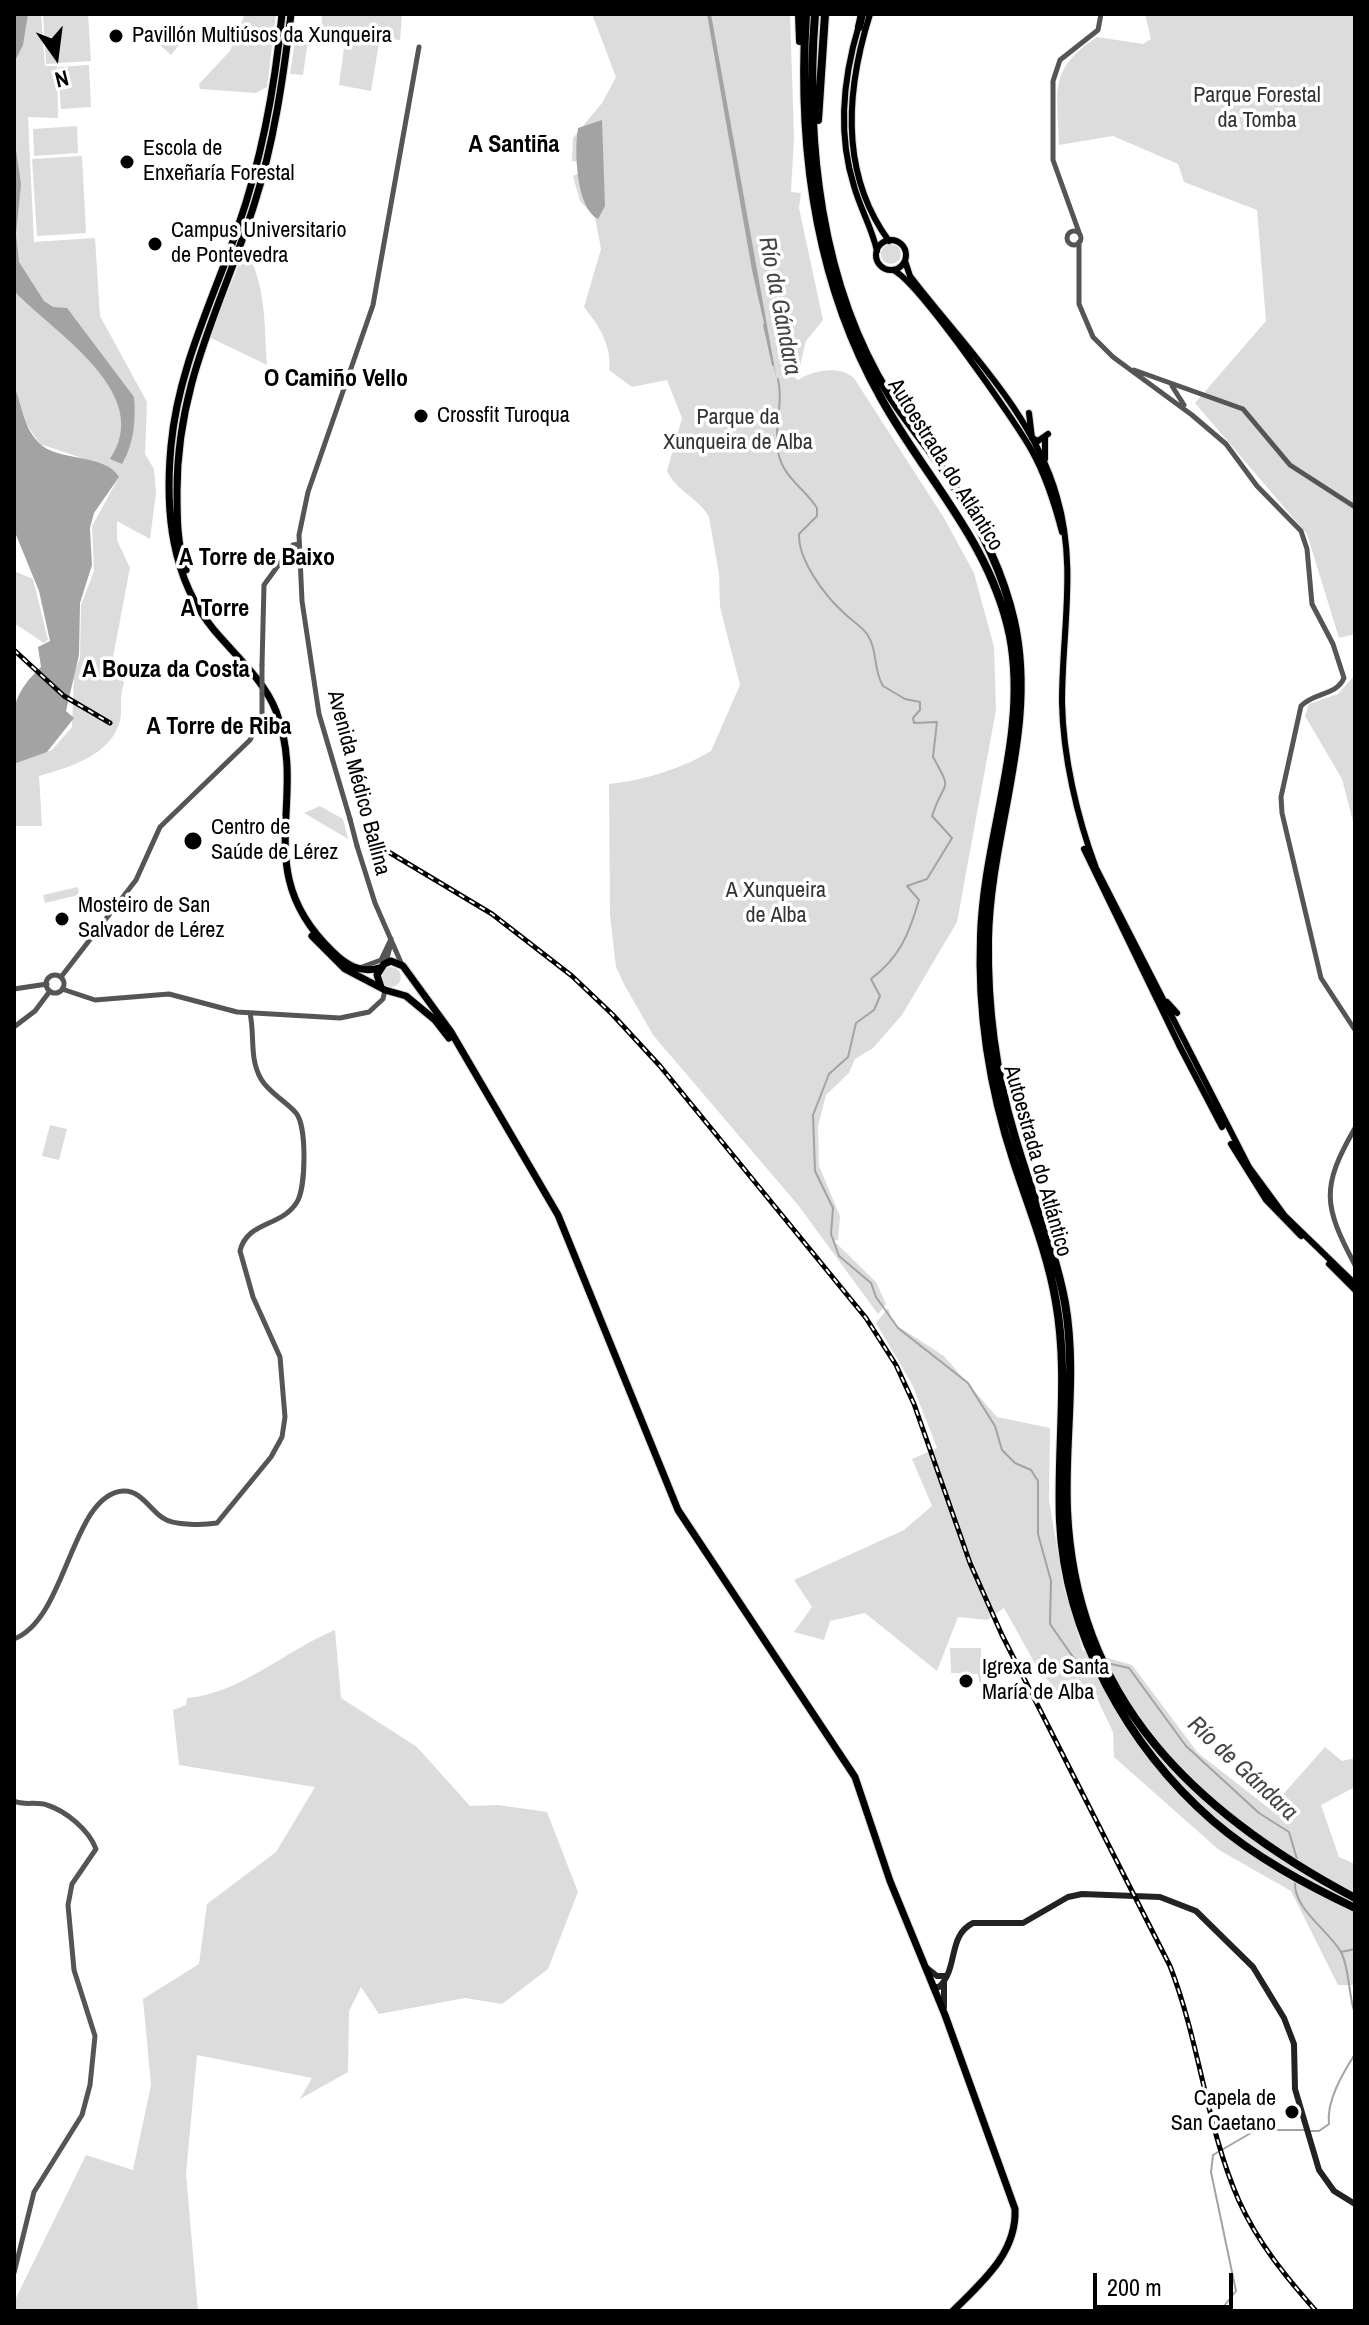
<!DOCTYPE html>
<html>
<head>
<meta charset="utf-8">
<style>
	body { margin:0 }
	#map { position:relative; width:1369px; height:2325px; overflow:hidden; background:#fff; font-family:"Archivo Narrow",sans-serif }
	canvas { display:block }
	.frame { position:absolute; inset:0; border:16px solid #000; pointer-events:none }
	.north { position:absolute; left:16px; top:16px; width:80px; height:80px; -webkit-text-stroke:6px #fff; paint-order:stroke; rotate:166deg; font-size:22px; font-weight:700; line-height:32px; text-align:center; color:#000 }
	.north::after { content:''; display:block; margin:auto; width:28px; height:36px; background:#000; clip-path:polygon(50% 0,100% 100%,50% 72%,0 100%) }
	.scale { position:absolute; left:1093px; top:2273px; width:140px; height:36px; box-sizing:border-box; border:4px solid #000; border-top:0; padding-left:10px; font-size:24px; line-height:28px; white-space:nowrap; color:#000; -webkit-text-stroke:6px #fff; paint-order:stroke }
</style>
</head>
<body>
<div id="map">
<canvas width="1369" height="2325"></canvas>
<div class="frame"></div>
<div class="north">N</div>
<div class="scale">200 m</div>
</div>
<script>
const g = document.querySelector('canvas').getContext('2d');
g.lineJoin = 'round';
function fill(path, color) { g.fillStyle = color; g.fill(path, 'evenodd'); }
function strokePath(path, color, width, dash) { g.strokeStyle = color; g.lineWidth = width; g.lineCap = dash ? 'butt' : 'round'; g.setLineDash(dash || []); g.stroke(path); }
function drawText(font, color, halo, rows, align = 'center') {
  g.font = font + ' "Archivo Narrow",sans-serif'; g.lineWidth = 7; g.setLineDash([]); g.textBaseline = 'middle'; g.strokeStyle = halo; g.fillStyle = color; for (const [text, x, y, turn = 0] of rows) {
    g.save(); g.translate(x, y); g.rotate((+turn || 0) * Math.PI / 180); g.textAlign = isNaN(turn) ? turn : align; if (halo) g.strokeText(text, 0, 0); g.fillText(text, 0, 0); g.restore();
  }
}
fill(new Path2D(`
	M14 14H41L45 66H57L58 118 28 117 34 242 95 238 100 316 147 402 145 454 154 469 156 493 150 539 117 521V540L130 568 113 657 124 683C120 695 121 702 121 714 117 754 70 767 39 776L42 826H14V764L52 750 72 727 74 673 80 658 81 605 94 571 92 526 119 477 76 456 40 444 19 413 14 386Z
	M43 14H88L91 61 46 64Z
	M245 14H276L267 87 256 93 200 89 199 84 230 51Z
	M322 14H402L400 40 321 33Z
	M592 14H790L794 137 791 192 801 193 799 208 823 320 806 341 800 366 791 374 798 380C813 370 840 365 854 378L944 518 974 573 994 647 996 710 957 922 902 1015 873 1048 855 1059 849 1073 826 1095 818 1126 819 1166 840 1216 838 1240 834 1241 876 1282 886 1304 878 1314 798 1205 653 1035 624 984 616 967 610 915 609 784C645 780 681 769 711 751L740 685 720 607 719 574 709 517C699 498 677 492 667 471L682 418 667 380 632 387 609 370C612 345 599 326 584 307L601 249 595 217 580 201 573 176 584 171 581 162 572 161 573 138 602 103 616 77Z
	M1145 14H1355V634L1339 638 1307 534 1195 403 1266 321 1257 210 1184 182 1178 164 1113 136 1059 145C1058 91 1047 70 1097 37L1143 44 1151 39Z
	M160 26 180 44 171 55 150 36Z
	M345 40 379 43 371 91 339 85Z
	M295 41H308L303 75 290 74Z
	M89 65 91 107 61 109 58 67Z
	M77 126 78 153 34 156 33 129Z
	M82 156 86 233 37 236 32 159Z
	M881 254a10 10 0 1 1 20 0a10 10 0 1 1-20 0Z
	M245 250C267 283 264 327 267 365L209 337Z
	M14 571 33 579 48 640 44 643 14 623Z
	M1355 675V829L1342 779 1305 716 1309 704 1338 694Z
	M320 806 343 819 348 839 304 813Z
	M78 887 79 895 45 903 43 895Z
	M381 977a10 10 0 1 1 20 0a10 10 0 1 1-20 0Z
	M50 1125 67 1129 59 1160 42 1156Z
	M888 1308 893 1323 944 1356 997 1417 1050 1428 1049 1500 1064 1588 1083 1651 1132 1665 1198 1753 1270 1809 1325 1747 1342 1761 1355 1758V1787L1321 1805 1339 1857 1355 1864V1985H1338L1291 1891 1219 1850 1114 1757 1113 1732 1091 1686 1067 1702 1038 1669 1004 1608 987 1620 958 1617 937 1671 865 1613 830 1621 824 1640 794 1632 812 1607 794 1580 904 1530 932 1506 912 1459 937 1448 912 1384 876 1323Z
	M335 1630 341 1698 417 1747 470 1806 498 1805 547 1812 578 1892 548 1969 502 2004 465 1998 379 2014 361 1987 349 2011 348 2072 300 2099 312 2078 197 2055 186 2174 198 2311H14V2302L86 2155 133 2170 151 2085 143 1999 199 1964 207 1904 276 1852 315 1787 179 1765 173 1710 186 1705 187 1698C242 1693 284 1651 335 1630Z
	M950 1648H981V1690L978 1674 951 1673Z`), '#dcdcdc');
fill(new Path2D(`
	M14 14H28L23 45 14 63Z
	M707 14H711L777 381 752 270Z
	M602 120 605 206 598 219C576 208 574 150 578 128Z
	M14 136 21 184 16 234 19 262 44 301 53 307 67 308 134 397C136 420 134 444 122 464L110 459C155 393 54 333 14 291Z
	M14 386C23 407 22 425 39 443 58 462 105 453 119 477L94 513 90 528 92 565 80 603 79 655 66 711 74 718 47 752 14 764C14 718 5 701 41 667L38 647 50 641 39 591 14 530Z`), '#a3a3a3');
strokePath(new Path2D(`
	M744 207 747 224
	M764 325 773 365
	M778 379C785 408 768 441 784 468 792 483 808 493 817 508V516L799 534C798 560 825 596 844 613 851 620 861 626 867 634 878 650 873 670 883 686L905 699 920 702V710L913 718 914 723 937 722 933 757C954 794 944 778 932 816L952 838 927 879 907 886 919 900C909 934 900 957 871 979L880 996 874 1010 856 1023 848 1057 829 1074 813 1115 815 1171 833 1208 831 1234 839 1256 871 1283 876 1297 898 1328 968 1383 995 1426 1002 1450 1015 1463 1031 1470 1038 1481V1534L1051 1581 1050 1624 1073 1657 1085 1667H1091
	M1111 1664 1129 1668 1186 1746 1259 1813 1289 1832 1297 1859
	M1295 1883C1294 1909 1328 1930 1341 1952 1350 1969 1348 1995 1355 2014
	M1341 1952 1355 1949
	M1311 2131H1319L1329 2124C1326 2101 1343 2073 1355 2054
	M1220 2311 1236 2291 1211 2172 1213 2155 1256 2130H1304`), '#a3a3a3', 2);
const primary = new Path2D(`
	M870 14C846 90 839 173 889 241
	M859 25C843 78 837 132 854 186 860 208 872 228 877 251
	M876 255a15 15 0 1 1 30 0a15 15 0 1 1-30 0Z
	M905 261 910 276C962 344 1033 412 1057 497 1077 565 1062 632 1062 702 1063 757 1077 817 1096 868L1249 1167 1285 1216 1355 1284
	M893 270C917 280 1016 422 1032 451 1046 476 1055 505 1062 532
	M1029 413 1032 438
	M1032 438 1038 441 1048 434
	M1045 438V459
	M1084 849 1180 1047
	M1163 1005 1167 1002 1177 1013
	M1179 1045 1222 1127
	M1231 1144 1266 1200 1301 1236
	M1329 1264 1355 1290`);
const trunk = new Path2D(`
	M282 14C275 87 262 158 238 227 213 300 178 368 171 446 165 511 171 578 214 630 235 655 264 680 276 711 310 800 248 870 332 951 345 964 360 974 379 968
	M186 570C177 545 177 518 177 491 177 381 222 306 254 205 274 143 283 79 291 14
	M312 936 345 969 385 990 406 996 435 1020 449 1038
	M381 987 377 975 384 964 391 961 403 966 451 1032 558 1215 678 1510 855 1777 890 1881 945 2015 1015 2209C1017 2253 982 2282 953 2311`);
const motorway = new Path2D(`
	M799 14 800 41
	M806 14C798 146 815 281 881 398 925 478 991 543 1010 636 1029 736 984 835 981 936 978 1013 990 1089 1014 1162 1029 1208 1048 1254 1056 1302 1069 1374 1057 1448 1060 1521 1065 1634 1128 1747 1213 1821 1255 1857 1305 1884 1355 1908
	M815 14C805 142 820 284 889 395 908 425 931 450 950 480 978 522 1003 572 1014 621 1038 729 990 831 988 939 987 1005 995 1071 1014 1134 1030 1191 1054 1245 1065 1303 1077 1372 1064 1441 1067 1510 1075 1701 1197 1814 1355 1898
	M859 27 862 14
	M818 120 825 14`);
strokePath(primary, '#dbdbdb', 8);
strokePath(trunk, '#dbdbdb', 9);
strokePath(motorway, '#dbdbdb', 10);
strokePath(new Path2D(`
	M1067 238a7 7 0 1 1 14 0a7 7 0 1 1-14 0Z
	M1080 235 1053 160V81L1060 60 1098 30 1101 14
	M1079 242V304L1093 337 1113 357 1192 415 1226 444 1257 486 1301 531 1307 549 1312 604 1333 644 1344 678C1336 696 1314 692 1301 706L1281 797 1282 813 1321 978 1355 1030
	M1134 370 1243 409 1290 465 1355 507
	M1172 386 1184 405
	M262 665 264 585 293 545 299 544
	M350 819 319 714 302 601 299 535 308 492 373 305 419 47
	M357 846 375 903 402 965
	M386 962 391 943
	M362 967 381 960 391 939
	M46 984a9 9 0 1 1 18 0a9 9 0 1 1-18 0Z
	M61 977 136 880 160 827 250 740 262 715
	M14 989 47 984
	M62 989 95 1000 169 994 237 1012 340 1018 369 1012 383 999 385 990
	M14 1027 35 1011 50 991
	M1355 1128C1321 1187 1323 1205 1355 1265
	M14 1639C67 1619 71 1495 123 1491 141 1490 150 1510 163 1518 174 1526 205 1525 217 1523L271 1457 282 1437 285 1417 280 1357 253 1297 240 1251C247 1221 282 1227 297 1202 306 1187 307 1126 296 1113 286 1101 269 1093 261 1079 249 1058 255 1036 250 1013
	M14 1801C25 1806 36 1801 47 1805 66 1811 89 1830 96 1849L72 1884 68 1905 74 1970 95 2036 90 2085 82 2115 34 2192 14 2273`), '#555', 5);
strokePath(new Path2D(`
	M927 1968 937 1976H945
	M933 1987H939C959 1968 947 1936 973 1923H1023L1068 1897 1082 1894 1160 1897 1196 1911 1253 1967 1284 2018 1294 2044 1295 2089 1319 2170 1334 2191 1355 2204
	M944 2007V1983`), '#222', 6);
strokePath(primary, '#000', 6);
strokePath(trunk, '#000', 7);
strokePath(motorway, '#000', 8);
const rail = new Path2D(`
	M14 650 64 696 110 723
	M387 851 492 914 572 976 612 1014 660 1066 866 1318 896 1365 914 1404 970 1563 1002 1635 1170 1966C1200 2043 1206 2126 1239 2201 1258 2243 1286 2277 1316 2311`);
strokePath(rail, '#000', 5);
strokePath(rail, '#fff', 2, [6]);
strokePath(new Path2D(`
	M262 665V715
	M350 819 357 846`), '#555', 5);
for (const [x, y, r, color] of [
	[116,36,8,"#000"],
	[127,162,8,"#000"],
	[155,244,8,"#000"],
	[421,416,8,"#000"],
	[193,841,10,"#000"],
	[62,919,8,"#000"],
	[966,1681,8,"#000"],
	[1292,2112,8,"#000"]
]) { const dot = new Path2D(); dot.arc(x, y, r, 0, 2 * Math.PI); g.fillStyle = color; g.fill(dot); strokePath(dot, '#fff', 3); }
drawText('22px', '#000', '#fff', [
	["Pavillón Multiúsos da Xunqueira",132,36],
	["Escola de",143,149],
	["Enxeñaría Forestal",143,174],
	["Campus Universitario",171,231],
	["de Pontevedra",171,256],
	["Crossfit Turoqua",437,416],
	["Centro de",211,828],
	["Saúde de Lérez",211,853],
	["Mosteiro de San",78,906],
	["Salvador de Lérez",78,931],
	["Igrexa de Santa",982,1668],
	["María de Alba",982,1693],
	["Capela de",1276,2099,"right"],
	["San Caetano",1276,2124,"right"]
], 'left');
drawText('22px', '#333', '#fff', [
	["Parque Forestal",1257,96],
	["da Tomba",1257,121],
	["Parque da",738,418],
	["Xunqueira de Alba",738,443],
	["A Xunqueira",776,891],
	["de Alba",776,916]
]);
drawText('22px', '#000', '#fff', [
	["Autoestrada do Atlántico",945,465,58],
	["Avenida Médico Ballina",358,783,75],
	["Autoestrada do Atlántico",1037,1161,74]
]);
drawText('bold 24px', '#000', '#fff', [
	["A Santiña",514,146],
	["O Camiño Vello",336,380],
	["A Torre de Baixo",257,559],
	["A Torre",215,610],
	["A Bouza da Costa",166,671],
	["A Torre de Riba",219,728]
]);
drawText('italic 24px', '#444', '#fff', [
	["Río da Gándara",779,306,79],
	["Río de Gándara",1242,1769,43]
]);
</script>
</body>
</html>
